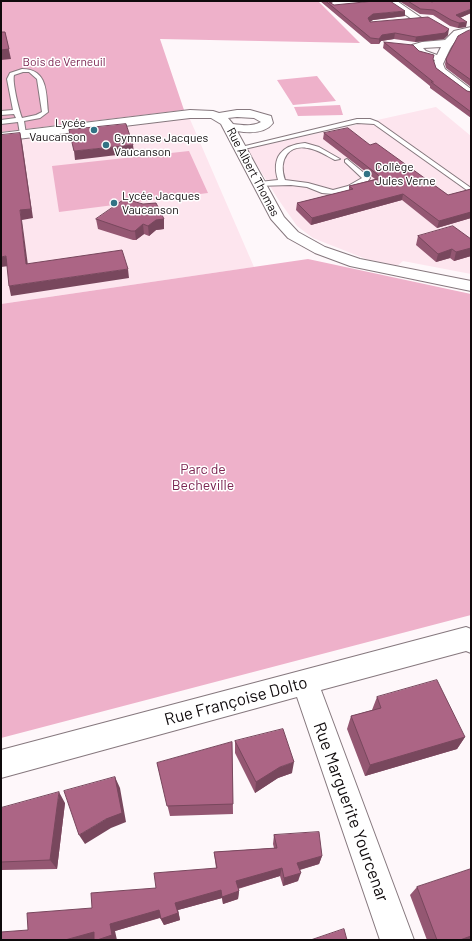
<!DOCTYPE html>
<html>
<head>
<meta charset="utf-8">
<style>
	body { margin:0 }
	#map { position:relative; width:472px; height:941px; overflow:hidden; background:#fef7fa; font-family:Barlow,sans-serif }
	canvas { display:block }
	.frame { position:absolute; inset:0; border:2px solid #0f0a0c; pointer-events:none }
</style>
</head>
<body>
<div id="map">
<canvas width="472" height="941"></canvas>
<div class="frame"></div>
</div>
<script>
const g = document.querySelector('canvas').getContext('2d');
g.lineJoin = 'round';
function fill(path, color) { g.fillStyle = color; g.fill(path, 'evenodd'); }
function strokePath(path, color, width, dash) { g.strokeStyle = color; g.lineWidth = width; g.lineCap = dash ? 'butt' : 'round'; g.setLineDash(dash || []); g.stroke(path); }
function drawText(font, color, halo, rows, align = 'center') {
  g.font = font + ' Barlow,sans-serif'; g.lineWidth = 3; g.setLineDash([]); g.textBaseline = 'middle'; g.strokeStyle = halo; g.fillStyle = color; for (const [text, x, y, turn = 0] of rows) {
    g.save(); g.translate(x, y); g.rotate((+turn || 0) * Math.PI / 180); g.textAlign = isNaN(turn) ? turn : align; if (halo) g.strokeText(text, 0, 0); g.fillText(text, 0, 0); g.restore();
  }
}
fill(new Path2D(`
	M436 107 471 136V274L403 261 397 266 366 259 313 238 297 226 278 199 247 149Z
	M189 117 254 267 1 304V140Z`), '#fde5ee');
fill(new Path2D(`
	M1 1H318L360 43 160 39 184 110 1 132Z
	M317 76 336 101 293 105 277 80Z
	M340 105 343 115 298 116 294 107Z
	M189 151 208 193 59 212 52 166Z
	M308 259 471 294V615L1 738V304Z`), '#eeb1ca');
const lane = new Path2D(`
	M22 69C48 69 46 93 48 112L40 118 24 121 26 134 23 136 20 134 18 122 1 124V120L16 118 14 114 1 115V111L13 110 7 79 10 73ZM23 72H29L37 79 42 112 36 115 22 118C19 110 12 82 14 75Z
	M357 119H370L378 122 471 188V193L374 124 357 123 240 150 237 148Z
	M305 143 319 147 340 159 335 160C327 156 320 151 312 149 288 142 278 160 285 180L308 183 333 190 348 186 362 178 345 162V160L347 159 370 178 366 184 353 190 333 194 322 193 307 187 291 185 256 186V182H259L278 180C271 157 282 145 305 143Z`);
const street = new Path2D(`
	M384 1H397L423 19 421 21H415Z
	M471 27V33C453 36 450 50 443 64L445 69 471 89V97L467 96 436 72 433 64 435 60 418 55 411 47 412 45 422 42 445 40 454 31ZM441 47 437 55 426 51 423 48Z
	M190 110 213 111 219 113 237 110H250L271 116 273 123C265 134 249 133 237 131L284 217 298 232 325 247 360 259 471 281V291L350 266 315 253 288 238 271 219 221 124 211 118H190L1 141V133ZM237 117 254 118 261 122C252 127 243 125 233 124L228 118Z
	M466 627 471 629V653L466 651 321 690 414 940H380L297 697 1 778V750Z`);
strokePath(lane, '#86787e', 2);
strokePath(street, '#86787e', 2);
fill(lane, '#fff');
fill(street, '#fff');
fill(new Path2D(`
	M320 1H338L333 2 330 3 334 5 405 16 373 20 370 22 448 35 444 39 415 42 394 39 381 41 379 44H371Z
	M399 1H430L471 13 460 18 466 27 458 28 450 26 433 15 420 14Z
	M471 30V87L446 68 445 64 446 59Z
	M384 42 419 51 433 60 436 68 467 91 471 92V118L430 88V86L383 48Z
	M324 133 370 145 448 195 471 189V218L437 228 402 200 311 225 296 210 297 203 349 190V186L375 179 323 139Z
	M96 219H164V229L156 230 149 236 144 234 136 240H133L98 229Z
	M418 236 471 239V256L454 261 450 258 436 262 416 245Z
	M377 697 465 737 457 749 365 776 347 729 351 716 372 710Z
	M235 741 292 773 278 778 255 793 235 753Z
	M232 742 233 814 170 816 157 763Z
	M65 803 57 869 1 870V808Z
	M274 835 322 856 319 864 300 870 298 881 283 886 280 876 238 889 239 891 238 899 223 904 222 898 178 910 180 920 164 925 160 918 115 931 92 940H1L92 908 156 888 216 868 214 852 274 848 273 844Z
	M471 869V939L467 940H427L410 895 417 887Z`), '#945772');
fill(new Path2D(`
	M328 1H338L333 2 329 4Z
	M471 9V13L455 20 456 15Z
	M405 11V16L373 20 367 23 368 18 373 14Z
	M467 22 466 27 458 28 459 23Z
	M449 29 448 35 444 39 415 42 416 37Z
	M5 32 11 59 1 60V50Z
	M395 33 394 39 381 41 379 44V39L382 35Z
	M20 133 22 142 33 218 22 220 29 273 26 264 20 210Z
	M133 145 134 153 75 160 74 151Z
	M403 194 402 200 311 225 312 218Z
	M471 212V218L437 228 439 221Z
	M164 219V229L156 230 149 236 148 226 156 220Z
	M143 224 144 234 136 240 135 231Z
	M471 248V256L454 261 456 252Z
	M452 249 450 258 436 262 438 254Z
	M6 256 9 266 1 267V257Z
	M128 269 129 278 11 296 9 286Z
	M465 737 457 749 365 776 370 765Z
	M294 762 292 773 278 778 255 793 256 782 280 767Z
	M115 777 120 788 126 822 111 828 85 844 79 835 106 819Z
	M59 792 65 803 57 869 50 860Z
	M322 856 319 864 295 871 297 863Z
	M282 868 280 876 236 889V881Z
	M301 873 298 881 283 886 284 878Z
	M221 890 222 898 178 910 180 920 164 925 161 919 175 903Z
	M239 891 238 899 223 904 222 897Z
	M159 910 162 917 115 931 117 940H97L110 924Z
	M94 932 99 938 92 940H65Z
	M471 936V939L467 940H460Z`), '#78475d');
const building = new Path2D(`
	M326 1H329V2L334 5 374 1H390L405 11 373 14 368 18 370 22 428 17 449 29 445 33 416 37 395 33 382 35 379 39 371 38Z
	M408 1H430L432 2 434 1H471V9L456 15 467 22 459 23 451 20 434 10 421 9Z
	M471 30V80L447 63 446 59 458 36 467 31Z
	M1 32H5L9 49 1 50Z
	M384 42 413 45 419 51 434 55 433 59 436 68 467 91 471 92V112L431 82H433Z
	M126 124 133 145 74 151 69 130Z
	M348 128 370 145 376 143 448 195 471 189V212L439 221 403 194 312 218 297 203 353 189 349 186 382 178 324 133Z
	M20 133 31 209 20 210 26 264 122 250 128 269 9 286 6 256 1 257V135Z
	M125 199 143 204 156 203 164 219 156 220 148 226 143 224 135 231H131L96 219Z
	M453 226 471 239V248L456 252 452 249 438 254 418 236Z
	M437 680 465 737 370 765 351 716 381 708 377 697Z
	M283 729 294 762 280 767 256 782 235 741Z
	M232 742 233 804 167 806 157 763Z
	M115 777 122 813 106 819 79 835 64 791Z
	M59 792 50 860 1 862V808Z
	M319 832 322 856 297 863 301 873 284 878 282 868 236 881 239 891 222 897 221 890 175 903 178 913 161 919 159 910 110 924 112 935 97 940H94V932L65 940H1V932L28 930 27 913 92 908 91 893 156 888 154 873 217 868 214 852 277 848 274 835Z
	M471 869V936L460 940H437L417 887Z
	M344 929 347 940H311Z`);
fill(building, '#ac6585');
strokePath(building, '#78475d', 1);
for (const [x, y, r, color] of [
	[94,130,4,"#317385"],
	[106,145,4,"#317385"],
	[367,174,4,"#317385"],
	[114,203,4,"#317385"]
]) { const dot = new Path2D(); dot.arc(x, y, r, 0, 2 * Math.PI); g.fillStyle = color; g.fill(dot); strokePath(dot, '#fff', 1.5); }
drawText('12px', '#7c2552', '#fff', [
	["Bois de Verneuil",64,62]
]);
drawText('12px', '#0f0a0c', '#fff', [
	["Lycée",86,123,"right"],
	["Vaucanson",86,137,"right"],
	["Gymnase Jacques",114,138],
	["Vaucanson",114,152],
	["Collège",375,167],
	["Jules Verne",375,181],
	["Lycée Jacques",122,196],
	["Vaucanson",122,210]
], 'left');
drawText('12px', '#0f0a0c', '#fff', [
	["Rue Albert Thomas",253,172,62]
]);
drawText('14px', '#7c2552', '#fff', [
	["Parc de",203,469],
	["Becheville",203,485]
]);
drawText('17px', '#0f0a0c', '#fff', [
	["Rue Françoise Dolto",236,701,-15],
	["Rue Marguerite Yourcenar",351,812,70]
]);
</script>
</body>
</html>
